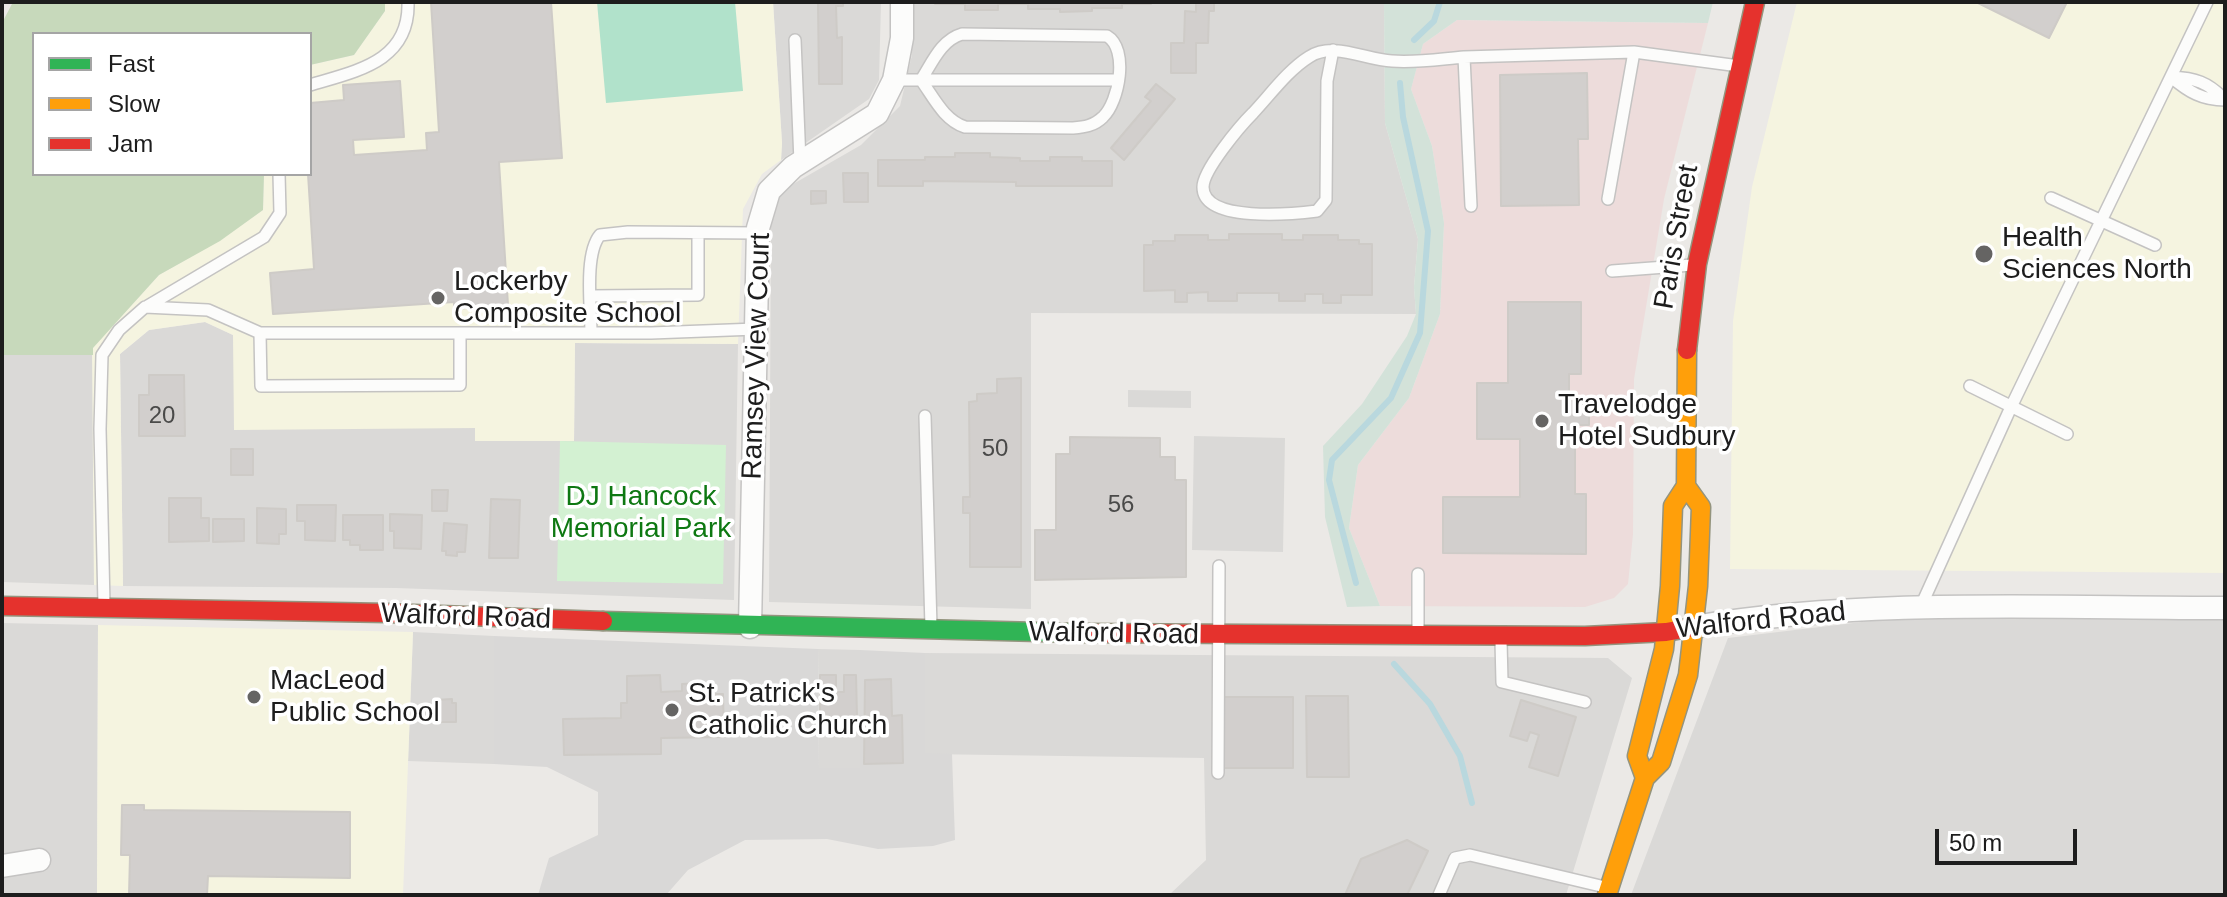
<!DOCTYPE html>
<html>
<head>
<meta charset="utf-8">
<style>
	body { margin:0 }
	#map { position:relative; width:2227px; height:897px; overflow:hidden; background:#ebe9e6; font-family:Helvetica,sans-serif }
	canvas { display:block }
	.frame { position:absolute; inset:0; border:4px solid #1d1d1d; pointer-events:none }
	.legend { position:absolute; left:32px; top:32px; width:280px; height:144px; box-sizing:border-box; background:#fff; border:2px solid #a5a5a5; margin:0; padding:10px 14px; list-style:none; font-size:24px; color:#1d1d1d }
	.legend li { display:flex; align-items:center; gap:16px; height:40px }
	.legend b { width:40px; border:2px solid #a5a5a5 }
	.scale { position:absolute; left:1935px; top:829px; width:142px; height:36px; box-sizing:border-box; border:4px solid #1d1d1d; border-top:0; padding-left:10px; font-size:24px; line-height:28px; white-space:nowrap; color:#1d1d1d; -webkit-text-stroke:6px #fff; paint-order:stroke }
</style>
</head>
<body>
<div id="map">
<canvas width="2227" height="897"></canvas>
<div class="frame"></div>
<ul class="legend">
<li><b style="height:10px;background:#30b455"></b>Fast</li>
<li><b style="height:10px;background:#ff9f0a"></b>Slow</li>
<li><b style="height:10px;background:#e5322d"></b>Jam</li>
</ul>
<div class="scale">50 m</div>
</div>
<script>
const g = document.querySelector('canvas').getContext('2d');
g.lineJoin = 'round';
function fill(path, color) { g.fillStyle = color; g.fill(path, 'evenodd'); }
function strokePath(path, color, width, dash) { g.strokeStyle = color; g.lineWidth = width; g.lineCap = dash ? 'butt' : 'round'; g.setLineDash(dash || []); g.stroke(path); }
function drawText(font, color, halo, rows, align = 'center') {
  g.font = font + ' Helvetica,sans-serif'; g.lineWidth = 7; g.setLineDash([]); g.textBaseline = 'middle'; g.strokeStyle = halo; g.fillStyle = color; for (const [text, x, y, turn = 0] of rows) {
    g.save(); g.translate(x, y); g.rotate((+turn || 0) * Math.PI / 180); g.textAlign = isNaN(turn) ? turn : align; if (halo) g.strokeText(text, 0, 0); g.fillText(text, 0, 0); g.restore();
  }
}
fill(new Path2D(`
	M773 2H881L879 80 869 99 781 160 782 143Z
	M913 2H1384L1385 123 1418 239 1414 287 1416 314 1031 313V609L769 602 771 223 781 191 861 145 900 106 912 55Z
	M205 322 233 335 475 428V440L574 441 575 343 738 344 734 600 396 588 123 586 120 354 149 330Z
	M2 355H93L94 585 2 582Z
	M1128 390 1191 391V408L1128 407Z
	M1194 436 1285 438 1283 552 1192 550Z
	M1979 608H2225V895H1631L1728 638Z
	M2 623 98 625 97 895H2Z
	M413 632 494 636V764L408 761Z
	M818 649 860 650V768H819Z
	M925 653 1608 658 1632 678 1566 895H1169L1206 860 1204 758 925 754Z`), '#dad9d7');
fill(new Path2D(`
	M1457 20 1708 23 1664 199 1634 379 1633 534 1628 584 1614 598 1585 607 1380 606 1349 528 1358 465 1409 398 1440 314 1444 223 1432 146 1411 89 1423 44Z`), '#eddcdb');
fill(new Path2D(`
	M385 2H773L782 143 781 160 762 174 743 209 738 344 575 343 574 441H475V428L234 430 233 335 205 322 149 330 120 354 123 586 94 585 92 349 159 275 219 241 263 210 264 174H310V65L354 55 385 11Z
	M1797 2H2225V573L1730 569 1733 321 1752 187Z
	M98 625 413 632 403 895H97Z`), '#f5f4e0');
fill(new Path2D(`
	M494 636 818 649 819 768H860V650L925 653V753L952 754 955 840 933 846 878 849 827 839 745 840 688 870 666 895H538L549 858 598 835V792L547 767 494 764Z`), '#d9d8d7');
fill(new Path2D(`
	M13 2H385V11L354 55 310 65V34H34V174H264L263 210 220 241 159 275 93 348V355H2V23Z`), '#c7d9bb');
fill(new Path2D(`
	M1384 2H1713L1708 23 1457 20 1423 44 1411 89 1432 146 1444 223 1440 314 1409 398 1358 465 1349 528 1380 606 1347 607 1325 517 1323 446 1362 404 1407 336 1416 314 1414 287 1418 239 1385 123Z`), '#d3e2d9');
fill(new Path2D(`
	M560 441 726 445 723 584 557 581Z`), '#d3f1d2');
fill(new Path2D(`
	M597 2H735L743 91 606 103Z`), '#b1e2cb');
strokePath(new Path2D(`
	M1414 40 1434 21 1440 2
	M1356 583 1329 480 1332 460 1391 398 1420 333 1428 231 1403 117 1400 83
	M1394 664 1430 704 1460 756 1472 803`), '#b9d8de', 6);
const building = new Path2D(`
	M431 2H551L562 158 499 162 508 305 454 309V302L273 314 270 273 314 269 308 174H310V103L344 100 343 85 400 81 404 137 353 140 354 155 427 150 426 133 439 132Z
	M818 2H843V6H836L837 38 842 37V84H819Z
	M935 2H1151V4H1122V8H1092V11L1060 12V9H1028V4H998V10H965V4H935Z
	M1196 2H1214V11H1209L1208 43H1196V73H1171V43H1184L1185 11 1196 12Z
	M1976 2H2067L2049 38Z
	M1587 73 1588 139H1578L1579 205 1501 206 1500 75Z
	M1156 84 1175 99 1124 160 1111 148 1151 101 1145 97Z
	M955 153H990V157L1020 158V161H1050V157H1082V161H1112V186H1016V182L923 181V186H878V160H925V157H955Z
	M843 173H868V202H844Z
	M811 191H826V203L811 204Z
	M1229 234H1282V240H1303V235H1338V240H1359V244H1372V295H1341V303H1323V294H1305V301H1279V293H1237V301H1208V292L1187 293V302H1175V290L1144 291V245H1153V241H1175V235H1208V240H1229Z
	M1508 302H1581V374H1569V401H1589V425H1575V494H1586V554L1443 553V497H1520V439H1477V383H1508Z
	M149 375H184L185 436H139V395H149Z
	M1021 378V567H970V513H963V497H970L969 402 977 401V394L997 393V379Z
	M1070 437 1160 438V457H1175V480H1186V577L1035 580V530H1056V454H1070Z
	M231 449H253V475H231Z
	M432 490H448L447 511H432Z
	M169 498H201V518H209V541L169 542Z
	M491 499 520 500 518 558H489Z
	M297 505H336L335 541 305 540V521H297Z
	M257 508 286 509V534H279V544L257 543Z
	M390 514 422 515 421 549 394 548V531H390Z
	M343 515H383V550H360V545H350V540H343Z
	M213 519H244V541L213 542Z
	M444 523 467 525 465 552H457V556L446 555V551H442Z
	M660 675 661 692 682 691V684L700 683 701 691H705V694H723L724 737 661 738V754L564 755 563 719 621 718V703H627V676Z
	M820 675H836V692H844V675H856L857 717H820Z
	M891 679 892 716 902 715 903 763 864 764 865 680Z
	M1306 696H1348L1349 777H1307Z
	M1221 697H1293V768H1221Z
	M452 699V703H456V722H433L435 700Z
	M1521 700 1576 717 1558 776 1529 767 1539 735 1530 732 1527 741 1510 736Z
	M122 805H144V810L350 812V878L208 876 207 895H129L130 855H121Z
	M1407 840 1428 851 1407 895H1345L1361 859Z`);
fill(building, '#d2cfcd');
strokePath(building, '#cecbc7', 2);
const lane = new Path2D(`
	M962 34 1107 36C1129 49 1119 102 1103 117 1094 126 1084 127 1073 128L965 127C944 120 934 98 921 80 932 63 941 40 962 34Z
	M795 40 800 162
	M1333 50 1327 81 1326 200 1317 211C1293 214 1203 223 1203 187 1203 170 1240 126 1253 113 1270 95 1288 70 1309 57 1334 41 1365 60 1392 61 1416 63 1440 59 1464 57
	M2171 77C2195 78 2208 82 2225 100
	M2171 77C2189 92 2202 100 2225 100
	M894 80H1118
	M310 85C356 71 410 62 408 2
	M2051 198 2155 245
	M1608 199 1634 52 1739 66
	M1471 206 1464 57 1634 52
	M1612 271 1692 265
	M591 296 698 295V233
	M146 307 264 237 280 213 279 174
	M260 333 261 386 460 385V333
	M591 333C591 308 584 254 600 235L628 232 757 233
	M1970 386 2067 434
	M925 416 931 627
	M104 605 100 429 102 355 119 330 145 307 208 310 260 333H651L756 329
	M1921 606 2011 407 2207 2
	M1418 633V574
	M1501 641 1502 682 1585 702
	M1218 773 1219 566
	M1439 895 1455 858 1470 855 1605 887`);
const street = new Path2D(`
	M750 627 758 228 769 191 793 167 877 114 894 80 902 38V2
	M1694 627C1869 598 2048 608 2225 608
	M2 866 39 860`);
const fast = new Path2D(`
	M603 621 1079 633`);
const slow = new Path2D(`
	M1645 778 1637 756 1664 649 1670 586 1673 506 1686 486 1687 350
	M1607 895 1645 778 1661 762 1688 675 1698 586 1701 507 1686 486`);
const jam = new Path2D(`
	M1687 350 1697 264 1755 2
	M2 606 387 613 603 621
	M1079 633 1585 636 1666 632 1694 627`);
strokePath(lane, '#c4c3c2', 14);
strokePath(street, '#c4c3c2', 25);
strokePath(fast, '#94947e', 21);
strokePath(slow, '#94947e', 21);
strokePath(jam, '#94947e', 21);
strokePath(lane, '#fcfcfb', 11);
strokePath(street, '#fcfcfb', 22);
strokePath(fast, '#30b455', 18);
strokePath(slow, '#ff9f0a', 18);
strokePath(jam, '#e5322d', 18);
for (const [x, y, r, color] of [
	[1984,254,10,"#656463"],
	[438,298,8,"#656463"],
	[1542,421,8,"#656463"],
	[254,697,8,"#656463"],
	[672,710,8,"#656463"]
]) { const dot = new Path2D(); dot.arc(x, y, r, 0, 2 * Math.PI); g.fillStyle = color; g.fill(dot); strokePath(dot, '#fff', 3); }
drawText('24px', '#4a4a49', null, [
	["20",162,416],
	["50",995,449],
	["56",1121,505]
]);
drawText('28px', '#1d1d1d', '#fff', [
	["Paris Street",1677,237,-80],
	["Ramsey View Court",757,356,-88],
	["Walford Road",466,617,2],
	["Walford Road",1761,621,-6],
	["Walford Road",1114,634,1]
]);
drawText('28px', '#1d1d1d', '#fff', [
	["Health",2002,238],
	["Sciences North",2002,270],
	["Lockerby",454,282],
	["Composite School",454,314],
	["Travelodge",1558,405],
	["Hotel Sudbury",1558,437],
	["MacLeod",270,681],
	["Public School",270,713],
	["St. Patrick's",688,694],
	["Catholic Church",688,726]
], 'left');
drawText('28px', '#0e7812', '#fff', [
	["DJ Hancock",641,497],
	["Memorial Park",641,529]
]);
</script>
</body>
</html>
